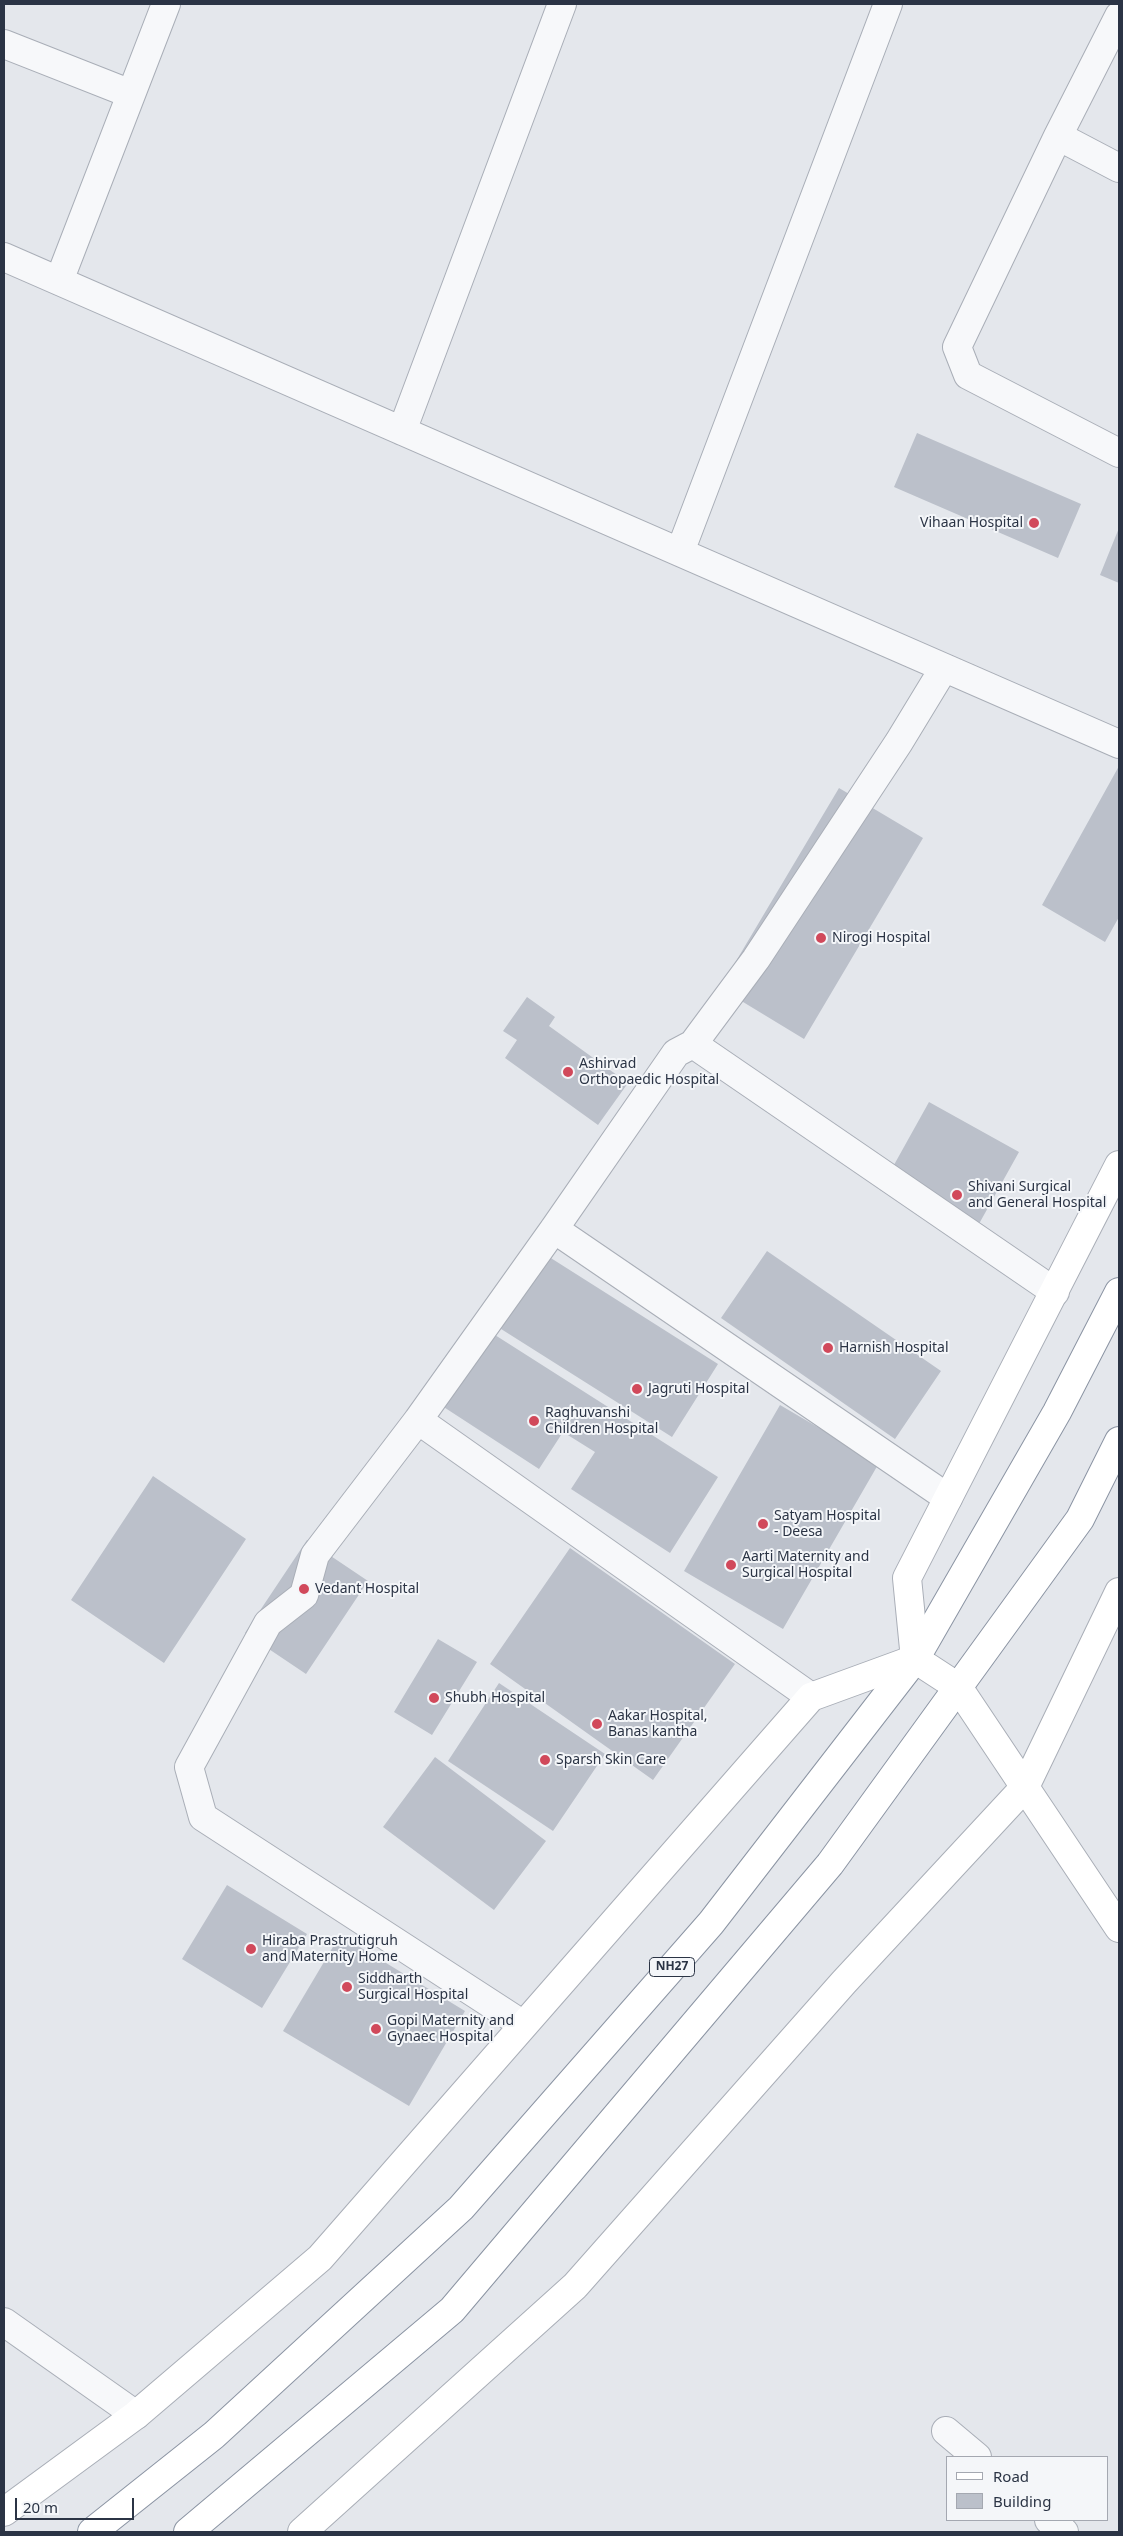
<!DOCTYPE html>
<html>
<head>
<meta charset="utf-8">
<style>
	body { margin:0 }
	#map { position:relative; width:1123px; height:2536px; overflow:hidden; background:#e4e7ec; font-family:"Noto Sans",sans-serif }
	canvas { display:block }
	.frame { position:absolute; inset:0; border:5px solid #2b3445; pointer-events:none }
	.legend { position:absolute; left:946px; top:2456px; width:162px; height:65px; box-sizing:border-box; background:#f4f6f9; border:1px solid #a4a8b1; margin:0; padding:6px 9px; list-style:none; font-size:15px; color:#2b3445 }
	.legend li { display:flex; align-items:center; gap:10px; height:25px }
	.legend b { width:25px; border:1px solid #a4a8b1 }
	.scale { position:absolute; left:15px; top:2498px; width:119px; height:22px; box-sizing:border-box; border:2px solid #2b3445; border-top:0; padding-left:6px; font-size:15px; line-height:18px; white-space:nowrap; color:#2b3445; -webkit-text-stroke:4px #f4f6f9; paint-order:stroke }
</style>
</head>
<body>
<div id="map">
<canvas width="1123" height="2536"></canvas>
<div class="frame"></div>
<ul class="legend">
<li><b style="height:6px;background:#fff"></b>Road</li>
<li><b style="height:14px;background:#bbc0ca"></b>Building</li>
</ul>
<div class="scale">20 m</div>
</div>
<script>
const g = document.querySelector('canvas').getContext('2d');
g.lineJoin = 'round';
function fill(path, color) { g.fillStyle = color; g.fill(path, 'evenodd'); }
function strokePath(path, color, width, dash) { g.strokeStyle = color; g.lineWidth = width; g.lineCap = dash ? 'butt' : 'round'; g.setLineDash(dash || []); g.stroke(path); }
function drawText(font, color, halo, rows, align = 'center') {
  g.font = font + ' "Noto Sans",sans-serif'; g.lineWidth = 4; g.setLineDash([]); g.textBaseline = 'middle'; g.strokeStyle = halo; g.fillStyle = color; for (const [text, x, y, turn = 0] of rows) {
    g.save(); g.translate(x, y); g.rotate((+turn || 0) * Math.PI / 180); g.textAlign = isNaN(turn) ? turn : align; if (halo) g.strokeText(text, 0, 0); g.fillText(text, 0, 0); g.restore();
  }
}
fill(new Path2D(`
	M917 433 1081 504 1058 558 894 487Z
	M1119 528V583L1100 575Z
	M1119 766V917L1105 942 1042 905Z
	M839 788 923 838 804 1039 720 988Z
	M527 997 555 1017 549 1026 628 1083 598 1125 505 1058 517 1040 503 1031Z
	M929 1102 1019 1152 970 1240 880 1190Z
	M535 1248 718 1364 672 1437 490 1322Z
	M767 1251 941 1371 895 1439 721 1318Z
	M484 1328 718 1477 670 1553 571 1489 595 1452 563 1432 539 1469 436 1402Z
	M780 1405 879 1463 783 1629 684 1571Z
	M153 1476 246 1539 164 1663 71 1600Z
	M307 1540 368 1581 306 1674 245 1633Z
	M570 1548 735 1664 653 1780 490 1664Z
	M438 1639 477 1662 432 1735 394 1712Z
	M499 1683 605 1754 553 1831 448 1761Z
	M435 1757 546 1841 494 1910 383 1827Z
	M227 1885 307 1934 262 2008 182 1959Z
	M340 1935 465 2011 409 2106 283 2031Z`), '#bbc0ca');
const street = new Path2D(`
	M1119 16 1058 136 957 347 968 375 1119 453
	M4 44 131 94
	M1058 136 1119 168
	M4 257 1119 744
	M59 281 166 4
	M402 431 562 4
	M680 552 888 4
	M693 1044 1055 1292
	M554 1229 948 1498
	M418 1420 811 1697
	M522 2024 203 1817 189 1767 268 1623 304 1595 315 1555 418 1420 554 1229 676 1053 693 1044 756 959 899 742 944 668
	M4 2322 136 2415
	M946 2431 977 2457
	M1049 2520 1064 2532`);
const secondary = new Path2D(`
	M915 1659 958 1687 1119 1928
	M4 2512 136 2415 320 2258 811 1697 915 1659 907 1578 1119 1165
	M302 2532 575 2286 844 1982 1025 1787 1119 1592`);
const highway = new Path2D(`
	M92 2532 214 2435 461 2208 711 1923 915 1659 1057 1412 1119 1292
	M188 2532 452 2310 830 1864 1080 1519 1119 1441`);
strokePath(street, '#a9aeb7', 30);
strokePath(secondary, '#a9aeb7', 30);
strokePath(highway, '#8b94a3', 30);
strokePath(street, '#f7f8fa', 28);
strokePath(secondary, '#fff', 28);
strokePath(highway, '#fff', 28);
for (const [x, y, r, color] of [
	[1034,523,6,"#d1495b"],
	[821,938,6,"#d1495b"],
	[568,1072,6,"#d1495b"],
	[957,1195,6,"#d1495b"],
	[828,1348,6,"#d1495b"],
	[637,1389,6,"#d1495b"],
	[534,1421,6,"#d1495b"],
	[763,1524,6,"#d1495b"],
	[731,1565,6,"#d1495b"],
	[304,1589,6,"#d1495b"],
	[434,1698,6,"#d1495b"],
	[597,1724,6,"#d1495b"],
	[545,1760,6,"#d1495b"],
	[251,1949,6,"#d1495b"],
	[347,1987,6,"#d1495b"],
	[376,2029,6,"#d1495b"]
]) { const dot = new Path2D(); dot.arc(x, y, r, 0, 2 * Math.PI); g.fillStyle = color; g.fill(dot); strokePath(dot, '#f4f6f9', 2); }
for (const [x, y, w] of [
	[672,1967,45]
]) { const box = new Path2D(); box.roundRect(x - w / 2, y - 9.5, w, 19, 4); g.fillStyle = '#f4f6f9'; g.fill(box); strokePath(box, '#2b3445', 1); }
drawText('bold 12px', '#2b3445', null, [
	["NH27",672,1967]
]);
drawText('14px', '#2b3445', '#f4f6f9', [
	["Vihaan Hospital",1023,523,"right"],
	["Nirogi Hospital",832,938],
	["Ashirvad",579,1064],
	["Orthopaedic Hospital",579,1080],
	["Shivani Surgical",968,1187],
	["and General Hospital",968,1203],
	["Harnish Hospital",839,1348],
	["Jagruti Hospital",648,1389],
	["Raghuvanshi",545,1413],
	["Children Hospital",545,1429],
	["Satyam Hospital",774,1516],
	["- Deesa",774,1532],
	["Aarti Maternity and",742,1557],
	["Surgical Hospital",742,1573],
	["Vedant Hospital",315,1589],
	["Shubh Hospital",445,1698],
	["Aakar Hospital,",608,1716],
	["Banas kantha",608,1732],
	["Sparsh Skin Care",556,1760],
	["Hiraba Prastrutigruh",262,1941],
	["and Maternity Home",262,1957],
	["Siddharth",358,1979],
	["Surgical Hospital",358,1995],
	["Gopi Maternity and",387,2021],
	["Gynaec Hospital",387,2037]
], 'left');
</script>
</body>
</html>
